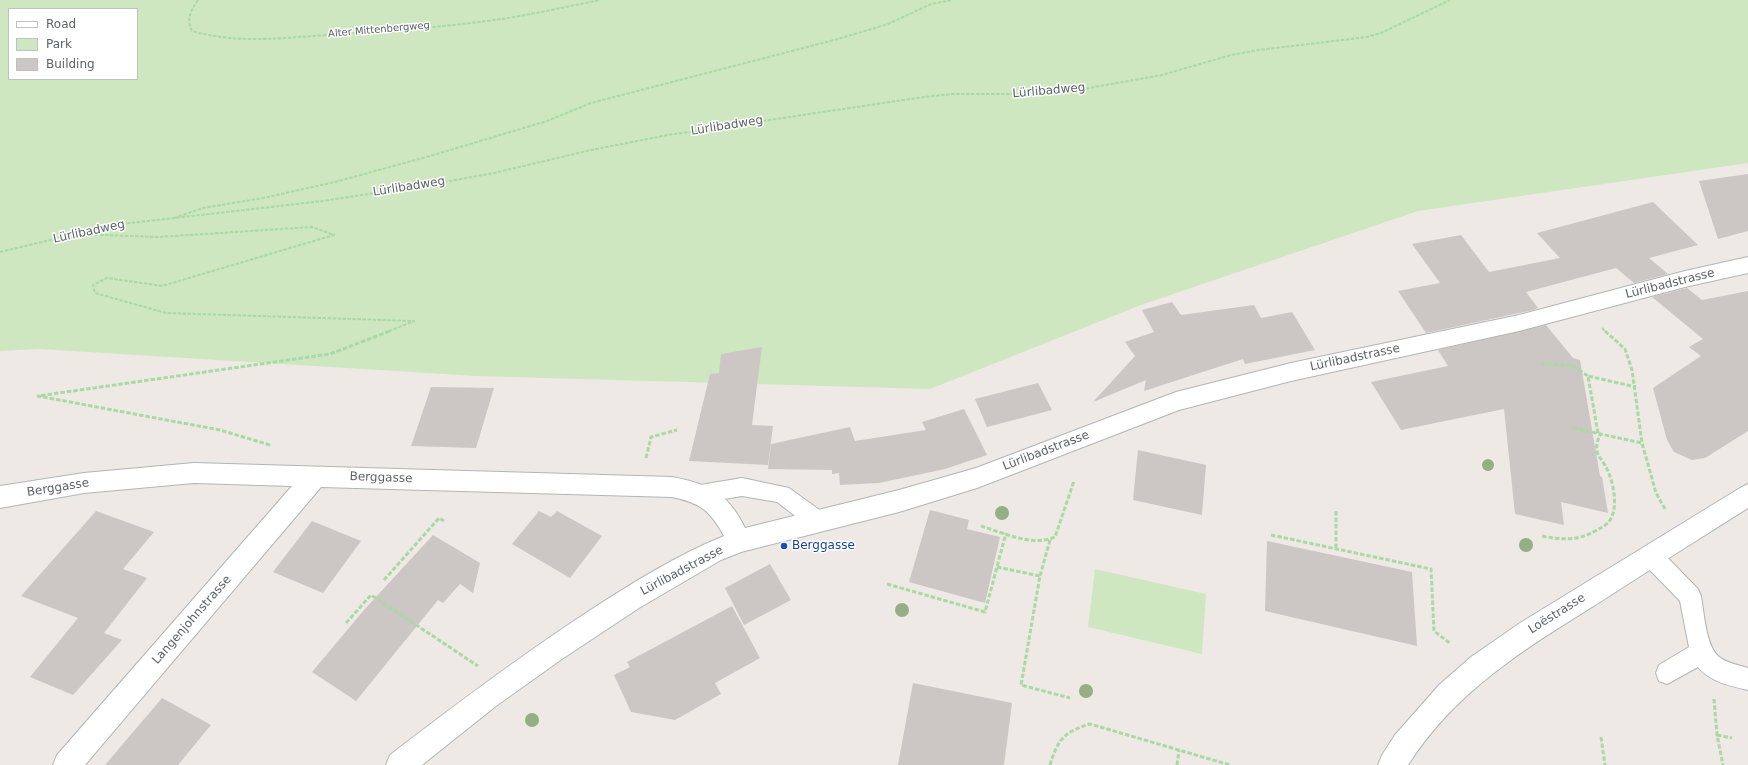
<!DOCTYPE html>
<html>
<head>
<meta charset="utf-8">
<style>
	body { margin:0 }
	#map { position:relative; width:1748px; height:765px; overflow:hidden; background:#efe9e5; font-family:"DejaVu Sans",sans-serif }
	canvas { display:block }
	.legend { position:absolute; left:8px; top:8px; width:130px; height:72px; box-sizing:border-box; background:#fff; border:1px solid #bec1c1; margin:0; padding:5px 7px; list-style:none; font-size:12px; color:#5c6465 }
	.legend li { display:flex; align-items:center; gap:8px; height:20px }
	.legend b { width:20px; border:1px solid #bec1c1 }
</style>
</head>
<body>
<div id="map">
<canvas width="1748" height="765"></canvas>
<ul class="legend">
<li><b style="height:5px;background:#fff"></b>Road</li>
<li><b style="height:11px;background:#cee7c1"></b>Park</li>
<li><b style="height:11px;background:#ccc6c4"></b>Building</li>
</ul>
</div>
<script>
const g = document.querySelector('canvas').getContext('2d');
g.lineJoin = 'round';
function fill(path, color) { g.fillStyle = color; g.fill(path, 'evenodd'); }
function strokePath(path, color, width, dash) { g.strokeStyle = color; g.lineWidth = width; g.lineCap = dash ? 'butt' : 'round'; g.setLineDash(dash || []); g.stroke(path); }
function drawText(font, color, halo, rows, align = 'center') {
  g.font = font + ' "DejaVu Sans",sans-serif'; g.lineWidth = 3; g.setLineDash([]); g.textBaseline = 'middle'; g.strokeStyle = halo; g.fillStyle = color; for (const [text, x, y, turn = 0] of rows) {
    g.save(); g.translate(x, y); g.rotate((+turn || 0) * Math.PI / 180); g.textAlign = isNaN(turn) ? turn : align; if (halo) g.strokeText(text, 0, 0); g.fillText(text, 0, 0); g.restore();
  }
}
fill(new Path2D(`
	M0 0H1748V163L1418 211 1141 305 930 389 476 376 39 349 0 351ZM9 9H137V79H9Z
	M1095 569 1206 594 1202 654 1088 627Z`), '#cee7c1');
fill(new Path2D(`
	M1748 174V231L1718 239 1699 181Z
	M1653 202 1698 245 1649 258 1668 274 1634 283 1616 268 1526 292 1538 308 1533 310 1426 333 1398 291 1440 283 1412 244 1461 235 1489 272 1560 258 1537 233Z
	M1687 288 1702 300 1748 291V431L1705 458 1692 460 1674 452 1667 440 1653 388 1701 356 1689 347 1703 339 1652 297Z
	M1172 302 1181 315 1254 305 1261 318 1292 312 1315 350 1245 364 1243 359 1144 391 1146 380 1093 402 1135 356 1125 342 1154 332 1142 310Z
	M1546 325 1573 358 1580 360 1600 476 1602 477 1608 513 1561 502 1564 525 1515 514 1504 409 1401 430 1371 382 1448 366 1438 350Z
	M762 347 752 425 773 426 768 465 689 461 710 374 719 373 721 354Z
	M1038 383 1052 410 987 427 975 399Z
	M431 387 494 388 476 448 411 446Z
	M964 409 987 455 945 469 879 483 840 485 839 473 832 474V470L768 469 771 444 850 427 855 441 926 430 922 422Z
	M1138 450 1206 465 1202 515 1133 500Z
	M930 510 969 520 967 529 1000 537 985 603 909 582Z
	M96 511 154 532 123 569 147 578 104 633 122 640 73 695 30 677 78 618 21 596Z
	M539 511 551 517 557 511 602 536 570 578 512 544Z
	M312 521 361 541 323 593 273 572Z
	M433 535 480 563 473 593 460 584 443 603 438 600 356 701 312 672 364 610Z
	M1267 541 1412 572 1417 646 1265 611Z
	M770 564 791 600 744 625 725 588Z
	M732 606 760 658 715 683 721 694 675 720 631 712 614 675 630 667 627 662Z
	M913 683 1012 703 1004 765H898Z
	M162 698 211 725 178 765H105Z`), '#ccc6c4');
const service = new Path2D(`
	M742 478 789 488 825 514 828 521 825 528 818 530 811 528 777 502 742 496 700 503 693 500 690 494 693 488 700 485Z
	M1651 546 1659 549 1698 589 1701 596C1704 613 1706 645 1718 656 1726 663 1738 665 1748 668V690C1731 686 1710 682 1698 667L1667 684 1659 681 1656 673 1659 665 1689 647 1680 601 1643 563 1640 556 1643 549Z`);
const minor = new Path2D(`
	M1748 257V273L1685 287 1519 331 1291 381 1179 410 977 488 899 512 741 552 721 560 639 608 562 659 496 706 422 765H386L390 755C455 705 520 656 589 611 632 583 677 555 724 536 710 510 700 503 672 497L321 487 85 765H53L57 755 292 486 194 483 84 493 0 508V486L84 473 194 463 672 477C709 484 728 493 745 528L899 490 976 468 1176 392 1291 363 1519 315 1685 271Z
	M1748 484V508C1699 539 1649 570 1600 602 1526 648 1456 690 1408 765H1378L1382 755 1395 735 1439 685 1471 657 1520 623 1740 488Z`);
strokePath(service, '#b0b6b7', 2);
strokePath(minor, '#b0b6b7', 2);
strokePath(new Path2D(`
	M198 0C191 10 186 19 192 31 237 44 281 38 327 35 387 31 448 27 508 18 539 13 569 6 600 0
	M174 218 203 208 263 198 335 182 430 156 547 121 591 103 838 39 888 24 931 4 952 0
	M75 234 158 237 312 227 334 235 162 286 107 278 93 285 95 293 166 313 414 321 387 332
	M0 252 113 225 323 201 427 185 494 173 591 150 668 135 924 97 952 94H1027L1089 88 1162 75 1231 55 1259 50 1367 37 1381 33 1450 0
	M1602 328 1606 332`), '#a9d9a4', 2, [3.5, 1.5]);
strokePath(new Path2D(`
	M1605 331 1625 349 1632 370 1642 443 1656 493 1665 509
	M1541 364 1571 365 1588 376
	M1573 428 1642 443
	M1598 433 1588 376 1636 387
	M270 445 220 430 38 396 330 354 390 331
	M646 458 651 437 677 430
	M1336 511V549
	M981 526C1004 533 1032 547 1055 537L1074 481
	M1271 535 1431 569 1434 631 1451 644
	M1542 536C1562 540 1577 541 1595 531 1601 528 1607 525 1610 520 1619 507 1613 480 1606 467 1603 461 1598 457 1597 451 1596 444 1598 439 1601 433
	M1050 540 1040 576 1021 685 1070 698
	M997 567 1040 576
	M384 580 439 518 444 521
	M887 584 985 612 1006 533
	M346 623 371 595 478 666
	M1714 699 1717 735 1723 765
	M1717 735 1732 738
	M1601 737 1605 765
	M1050 765C1058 739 1064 732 1090 724L1230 765
	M1177 765 1179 750`), '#a9d9a4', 3, [4.5, 2]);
fill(service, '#fff');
fill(minor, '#fff');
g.fillStyle = '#94af83';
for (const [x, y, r] of [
	[1488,465,6],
	[1002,513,7],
	[1526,545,7],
	[902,610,7],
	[1086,691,7],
	[532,720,7]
]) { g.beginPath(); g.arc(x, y, r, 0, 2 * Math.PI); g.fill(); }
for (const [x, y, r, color] of [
	[784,546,4,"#1a4fb4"]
]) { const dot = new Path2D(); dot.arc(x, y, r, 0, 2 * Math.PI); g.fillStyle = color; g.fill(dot); strokePath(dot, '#fff', 1.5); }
drawText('10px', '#5c6465', '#fff', [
	["Alter Mittenbergweg",379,30,-5]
]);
drawText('12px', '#5c6465', '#fff', [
	["Lürlibadweg",1049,91,-5],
	["Lürlibadweg",727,126,-9],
	["Lürlibadweg",409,187,-9],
	["Lürlibadweg",89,232,-12],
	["Lürlibadstrasse",1670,284,-14],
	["Lürlibadstrasse",1355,358,-12],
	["Lürlibadstrasse",1046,451,-21],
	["Berggasse",381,478,2],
	["Berggasse",58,488,-9],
	["Lürlibadstrasse",682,571,-28],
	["Loëstrasse",1557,614,-32],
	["Langenjohnstrasse",192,620,-49]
]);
drawText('12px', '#164399', '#fff', [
	["Berggasse",792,546]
], 'left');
</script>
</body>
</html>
